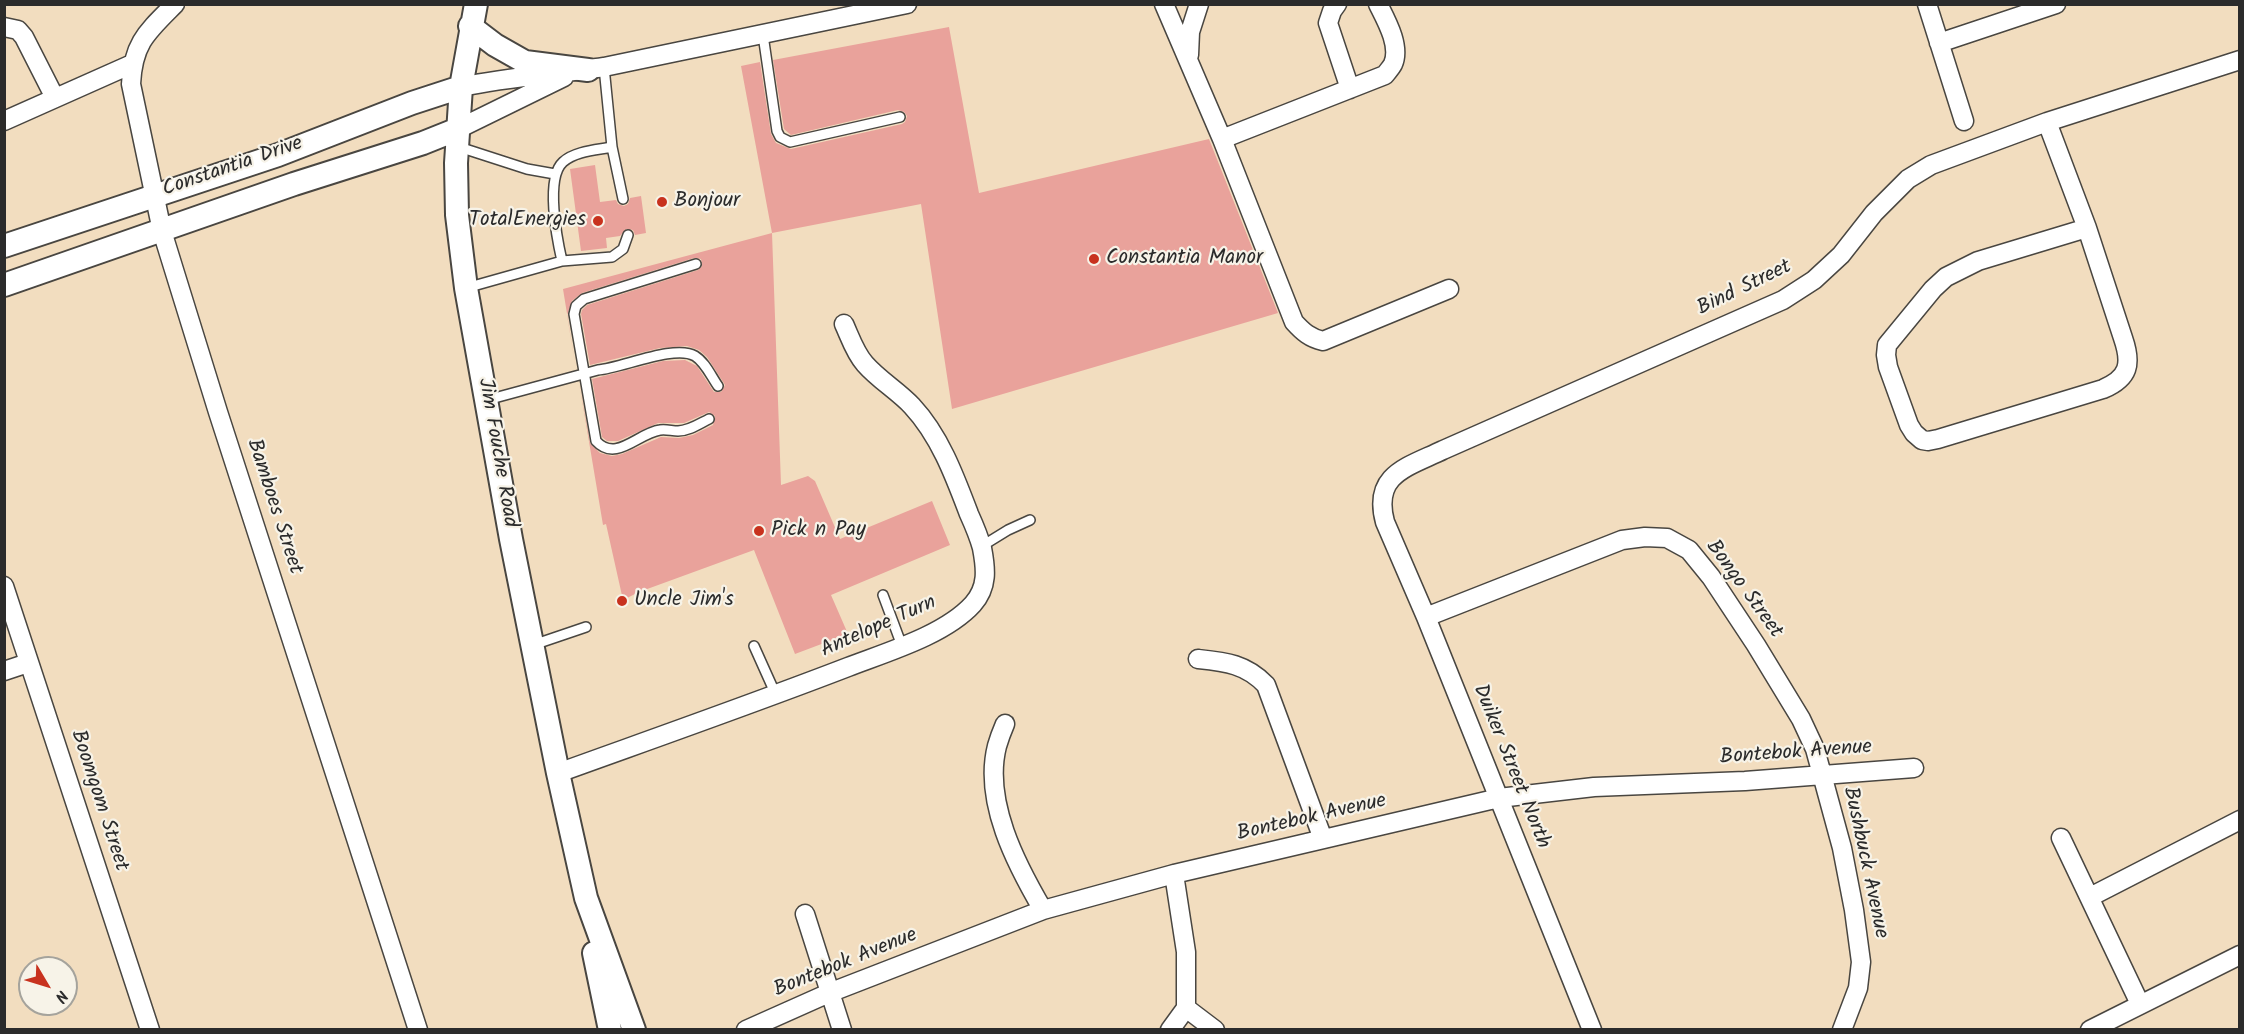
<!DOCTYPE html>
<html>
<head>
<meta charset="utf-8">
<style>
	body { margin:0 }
	#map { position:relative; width:2244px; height:1034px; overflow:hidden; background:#f2ddbf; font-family:Kalam,sans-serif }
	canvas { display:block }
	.frame { position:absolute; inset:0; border:6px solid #2b2b2b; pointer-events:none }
	.north { position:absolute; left:18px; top:956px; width:60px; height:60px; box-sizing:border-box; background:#f7f3e8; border:2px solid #a5a39c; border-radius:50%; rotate:128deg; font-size:16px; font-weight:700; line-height:24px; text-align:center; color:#2b2b2b }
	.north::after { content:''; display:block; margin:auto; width:21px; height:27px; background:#c8321e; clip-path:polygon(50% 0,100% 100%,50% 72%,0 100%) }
</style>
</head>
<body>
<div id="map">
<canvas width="2244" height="1034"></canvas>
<div class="frame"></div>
<div class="north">N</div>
</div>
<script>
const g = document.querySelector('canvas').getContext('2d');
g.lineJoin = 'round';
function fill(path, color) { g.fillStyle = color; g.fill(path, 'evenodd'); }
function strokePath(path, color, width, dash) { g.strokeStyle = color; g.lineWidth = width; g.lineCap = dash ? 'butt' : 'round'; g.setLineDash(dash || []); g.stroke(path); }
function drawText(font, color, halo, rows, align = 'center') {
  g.font = font + ' Kalam,sans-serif'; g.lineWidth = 4.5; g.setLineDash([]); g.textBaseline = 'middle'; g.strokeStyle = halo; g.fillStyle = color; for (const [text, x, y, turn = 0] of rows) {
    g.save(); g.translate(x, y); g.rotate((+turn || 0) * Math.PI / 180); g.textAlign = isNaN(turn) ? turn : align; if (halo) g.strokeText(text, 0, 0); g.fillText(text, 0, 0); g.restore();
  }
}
fill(new Path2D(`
	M949 27 979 193 1209 139 1278 313 952 409 921 204 772 233 741 66 760 62 771 134 776 143 791 149 902 124 905 122 907 116 904 112 898 110 791 135 784 129 773 60Z
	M595 165 600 202 616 200 618 204 624 206 628 204 630 198 641 196 646 233 635 235 633 230 626 229 620 236 606 238 607 248 581 251 570 169Z
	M772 233 781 485 808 476 815 481 840 539 932 501 950 545 831 595 848 634 795 654 754 550 639 592 623 600 606 524 603 525 579 382 590 443 600 453 612 456 622 454 661 437 679 438 693 435 713 425 715 416 709 412 684 423H658L618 441H607L602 437 592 379 663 361 685 360 697 366 714 392H721L725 385 707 357 699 350 687 346 660 348 590 365 581 314 582 310 587 305 698 270 702 266 701 259 694 258 582 293 572 301 567 315 576 369 563 289Z`), '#e9a29b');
const service = new Path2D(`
	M763 35 777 131 780 137 790 142 900 117
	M459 147 527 169 555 174
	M612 147 623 199
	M562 261 612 257 623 249 628 235
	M696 264 584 299 576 306 574 314 596 441C616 463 638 433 660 430 666 429 672 431 678 431 689 431 699 424 709 419
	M466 288 562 261C557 239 545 178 563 162 575 151 597 150 612 147L604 67
	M487 400 598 370C622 368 675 344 695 356 705 362 711 376 718 386
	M982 546 1008 530 1030 520
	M883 595 902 646
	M533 645 586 627
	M754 646 776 695`);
const minor = new Path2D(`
	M175 4C147 32 133 43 131 84L162 231 218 412 418 1030
	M1164 4 1222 139 1294 322C1303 332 1310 338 1323 341L1449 289
	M1337 4 1332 11 1328 23 1350 89
	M1927 4 1964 121
	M4 27 18 30 24 37 55 98
	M1939 43 2056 4
	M1189 55 1190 32 1199 4
	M461 87C508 77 556 74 604 67L907 4
	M4 121 132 64
	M2047 122 2087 228 2123 338C2132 364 2129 378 2103 389L1938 439 1928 441 1922 440 1914 433 1909 425 1888 367 1886 355 1887 345 1933 289 1946 277 1978 261 2087 228
	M458 129 564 77
	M1222 139 1385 75C1387 72 1391 68 1393 64 1401 46 1386 20 1378 4
	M4 586 150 1030
	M1426 617 1622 540 1645 537 1667 538 1689 550 1711 577 1756 645 1801 719 1815 749 1842 848 1854 910 1861 962 1858 988 1842 1030
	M1198 659C1226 662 1246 664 1266 685L1323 839
	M4 671 28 663
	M1005 724C1002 731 999 739 997 746 983 801 1016 864 1043 910
	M558 773C655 738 752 704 848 667 887 652 945 635 973 604 988 587 986 569 982 548 979 537 974 525 969 514 955 477 940 436 912 406 898 391 879 380 865 364 855 353 850 337 844 324
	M2061 838 2140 1004
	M2090 897 2240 820
	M805 914 842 1030
	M1186 1008 1215 1030
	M746 1030 829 993 1043 910 1174 874 1499 798 1594 787 1745 781 1914 768
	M1170 1030 1186 1008V952L1174 874
	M1592 1030 1426 617 1385 522C1372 474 1408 467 1443 450L1783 300 1814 280 1841 255 1874 213 1908 179 1931 165 2047 122 2240 60
	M2090 1030 2240 955`);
const tertiary = new Path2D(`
	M476 4 461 87 456 163 457 215 466 288 511 539 558 773 586 898 634 1030
	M470 26 495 45 525 62 588 70
	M4 246 278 155 412 103 461 87
	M4 285 294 184 423 143 458 129
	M594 953 610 1030`);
strokePath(service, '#494641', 12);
strokePath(minor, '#494641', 21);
strokePath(tertiary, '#494641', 26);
strokePath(service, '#fff', 9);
strokePath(minor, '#fff', 18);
strokePath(tertiary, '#fff', 22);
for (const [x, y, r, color] of [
	[662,202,6,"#c8321e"],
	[598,221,6,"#c8321e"],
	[1094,259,6,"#c8321e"],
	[759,531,6,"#c8321e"],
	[622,601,6,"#c8321e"]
]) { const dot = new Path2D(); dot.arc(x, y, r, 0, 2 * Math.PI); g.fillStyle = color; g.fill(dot); strokePath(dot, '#f7f3e8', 2); }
drawText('21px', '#2b2b2b', '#f7f3e8', [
	["Constantia Drive",233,168,-19],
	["Bind Street",1745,289,-26],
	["Jim Fouche Road",496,453,80],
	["Bamboes Street",273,507,72],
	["Bongo Street",1743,590,54],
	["Antelope Turn",879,628,-24],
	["Bontebok Avenue",1796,754,-4],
	["Duiker Street North",1510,767,68],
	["Boomgom Street",98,801,72],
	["Bontebok Avenue",1312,819,-13],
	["Bushbuck Avenue",1864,863,78],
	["Bontebok Avenue",846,964,-22]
]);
drawText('21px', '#2b2b2b', '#f7f3e8', [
	["Bonjour",674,202],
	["TotalEnergies",586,221,"right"],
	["Constantia Manor",1106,259],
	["Pick n Pay",771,531],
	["Uncle Jim's",634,601]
], 'left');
</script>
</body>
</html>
